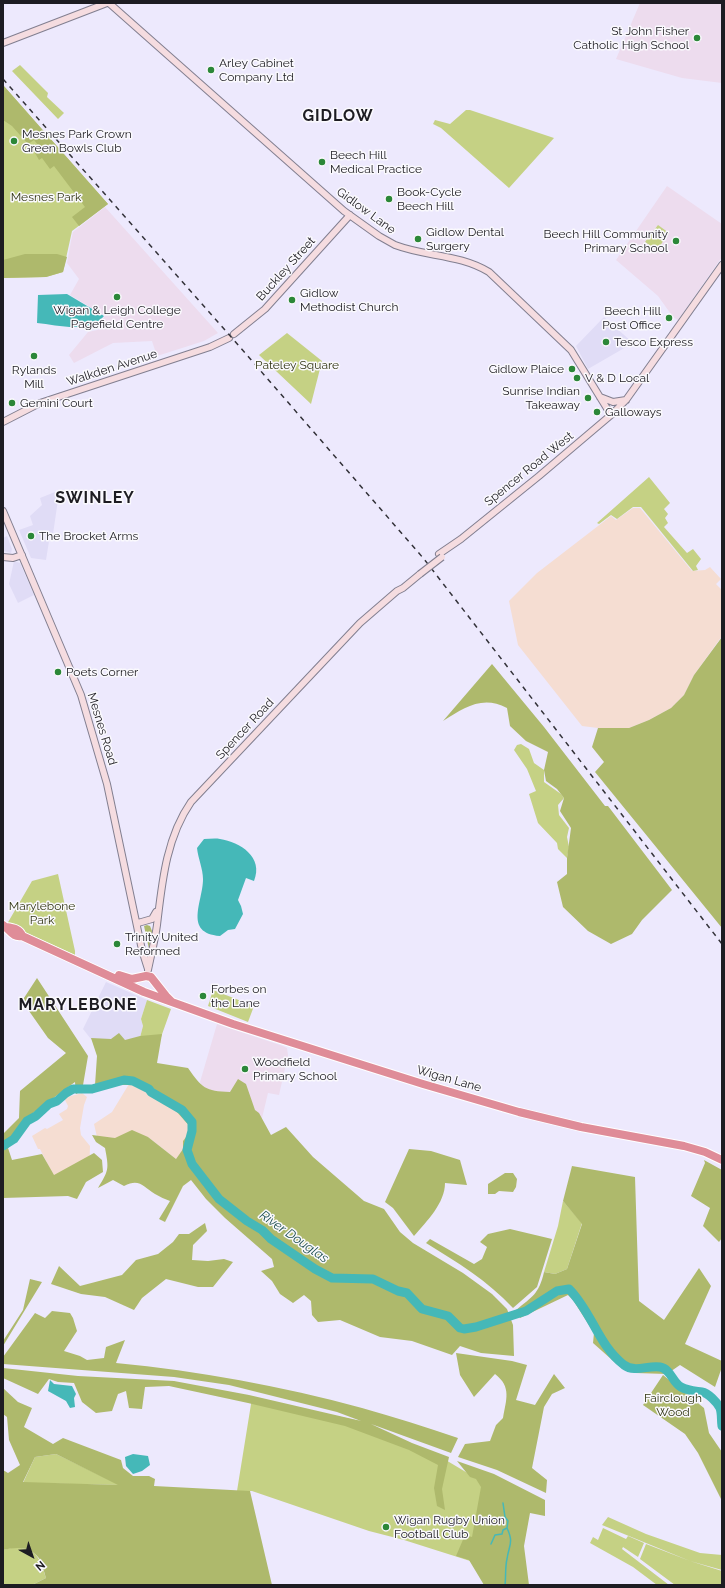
<!DOCTYPE html>
<html>
<head>
<meta charset="utf-8">
<style>
	body { margin:0 }
	#map { position:relative; width:725px; height:1588px; overflow:hidden; background:#ede9fd; font-family:Raleway,sans-serif }
	canvas { display:block }
	.frame { position:absolute; inset:0; border:4px solid #1d1c22; pointer-events:none }
	.north { position:absolute; left:12px; top:1536px; width:40px; height:40px; -webkit-text-stroke:3px #faf9fd; paint-order:stroke; rotate:140deg; font-size:11px; font-weight:700; line-height:16px; text-align:center; color:#1d1c22 }
	.north::after { content:''; display:block; margin:auto; width:14px; height:18px; background:#1d1c22; clip-path:polygon(50% 0,100% 100%,50% 72%,0 100%) }
</style>
</head>
<body>
<div id="map">
<canvas width="725" height="1588"></canvas>
<div class="frame"></div>
<div class="north">N</div>
</div>
<script>
const g = document.querySelector('canvas').getContext('2d');
g.lineJoin = 'round';
function fill(path, color) { g.fillStyle = color; g.fill(path, 'evenodd'); }
function strokePath(path, color, width, dash) { g.strokeStyle = color; g.lineWidth = width; g.lineCap = dash ? 'butt' : 'round'; g.setLineDash(dash || []); g.stroke(path); }
function drawText(font, color, halo, rows, align = 'center') {
  g.font = font + ' Raleway,sans-serif'; g.lineWidth = 3; g.setLineDash([]); g.textBaseline = 'middle'; g.strokeStyle = halo; g.fillStyle = color; for (const [text, x, y, turn = 0] of rows) {
    g.save(); g.translate(x, y); g.rotate((+turn || 0) * Math.PI / 180); g.textAlign = isNaN(turn) ? turn : align; if (halo) g.strokeText(text, 0, 0); g.fillText(text, 0, 0); g.restore();
  }
}
fill(new Path2D(`
	M604 317 633 343 588 369 576 346Z
	M55 492 59 493 53 534 50 535 46 560 31 558 19 530 33 525 30 516 42 505 40 498Z
	M7 536 12 549 11 553 3 551V538Z
	M14 561 20 563 34 595 18 603 9 584Z
	M106 982 147 1000 141 1019 143 1026 137 1049 94 1043 83 1029Z`), '#e0dcf6');
fill(new Path2D(`
	M633 508H640L692 571 705 570 710 567 721 579 716 584 722 590V636L694 675 684 695 671 708 649 720 629 728H598L582 726 518 645 509 601 537 573 611 516 616 520Z
	M129 1084 133 1085 168 1102 192 1129 183 1141V1149L176 1159 148 1137 115 1138 97 1137 94 1124 112 1112Z
	M82 1093 87 1097 84 1105 80 1128 81 1135 90 1146 89 1176 57 1191 49 1167 40 1149H38L32 1136 45 1128 47 1129 63 1120 59 1114 67 1109 68 1106 64 1098Z`), '#f5ddd2');
fill(new Path2D(`
	M640 3H722V83L682 78 616 59Z
	M667 186 722 224V257L678 320 673 317 658 296 616 260Z
	M105 207 218 333 204 341 157 356 152 341 113 343 74 363 69 355 88 332 102 329 100 322 105 316 70 295 79 279 67 263 71 241 73 232Z
	M217 1024 283 1046 287 1048 288 1055 279 1095 268 1093 262 1118 236 1120 207 1095 200 1082Z`), '#eddcee');
fill(new Path2D(`
	M20 65 48 93 47 97 64 113 58 119 12 71Z
	M3 85 108 204 72 231 63 272 46 277 3 278Z
	M466 110H470L554 138 509 188 441 128 433 124 435 120 450 124Z
	M658 225 669 233 657 250 645 242Z
	M287 333 322 361 311 404 259 355Z
	M649 477 670 503 664 509 668 514 665 518 668 523 664 527 687 553 693 549 701 559 696 566 698 570 693 571 641 507H633L617 519 611 515 599 524 597 523Z
	M521 744 529 749 534 763 544 770V782L561 794 564 798 558 805 559 815 569 828 567 837 569 847 567 858 558 849 557 843 538 823 529 794 536 791 527 769 514 750 517 745Z
	M58 874 75 951V955L7 924 32 881Z
	M213 990 254 1006 248 1022 208 1006Z
	M147 1000 171 1009 155 1054 137 1049 143 1026 141 1019Z
	M563 1201 582 1223 567 1269 555 1274 544 1272 558 1226Z
	M252 1398 365 1422 444 1459 486 1484 489 1567 404 1540 369 1531 252 1491H237Z
	M56 1454 120 1485 23 1483 35 1457Z
	M608 1517 646 1534 700 1553 722 1555V1570L690 1561 602 1525Z
	M603 1528 626 1539 628 1536 644 1543 638 1557 623 1547 622 1549 669 1585H657L633 1567 590 1543 593 1537 598 1540Z
	M646 1544 690 1561 722 1571V1585H675L640 1559Z
	M15 1547C38 1549 40 1559 46 1578L32 1585H3V1550Z`), '#c5d184');
fill(new Path2D(`
	M3 85 108 204 79 226 72 217 85 207 54 166 50 169 42 158 39 160 35 153 41 149 34 140 28 144 12 126 3 120Z
	M25 254H57L67 257 63 272 46 277 3 278V260Z
	M722 637V928L595 772 604 762 592 747 598 728H629L649 720 671 708 684 695 694 675Z
	M492 664 544 727 605 806H608L672 890 642 920 632 934 611 944 588 931 563 907 557 882 567 874V858L571 828 560 811 564 798 557 789 546 781 544 770 548 752 526 741 510 726 507 708C482 695 464 708 443 721Z
	M147 925 150 926 152 931 149 949 144 926Z
	M37 978 88 1056 82 1091 76 1094 75 1082 29 1116 26 1129 8 1148 12 1160 42 1154 54 1175 94 1153 102 1160 103 1172 86 1182 77 1199 68 1196 3 1198V1134L19 1118 20 1091 66 1053 48 1038 22 1001Z
	M119 1033 125 1040 140 1036 162 1034 157 1063 188 1068C202 1088 205 1091 230 1092L238 1079 246 1084 255 1110 259 1113 271 1135 286 1127 313 1157 364 1201 384 1209 400 1232 413 1243 463 1273 492 1294 507 1309 513 1325 514 1356 481 1353 460 1346 452 1355 412 1341 380 1337 340 1320 318 1322 312 1315 311 1301 304 1295 293 1303 280 1294 272 1281 261 1271 274 1267 272 1259 225 1218 206 1199 191 1180 183 1186 165 1222 159 1219 170 1201C165 1199 160 1197 155 1194 143 1187 140 1178 124 1186L113 1180 98 1188C109 1170 109 1169 105 1148L96 1142 92 1135 115 1138 132 1130 148 1137 176 1159 183 1149V1141L192 1129 168 1102 133 1085H95L97 1056 91 1038 111 1039Z
	M409 1149 431 1151 460 1160 467 1185 445 1183C445 1203 427 1221 414 1236L393 1208 385 1202Z
	M704 1160 722 1170V1238L719 1242 703 1226 710 1208 691 1196 705 1163Z
	M572 1166 635 1177 639 1301 664 1320 699 1268 711 1286 685 1344 722 1361V1367L715 1387 680 1365 667 1374 635 1373 620 1367 593 1343 594 1333 573 1300 568 1295 520 1318 516 1310C532 1297 539 1294 544 1272L555 1274 567 1269 582 1224 563 1201Z
	M505 1173H513L517 1179 516 1187 513 1192 499 1191 495 1194H488V1184Z
	M205 1223 207 1231 193 1245 192 1260 208 1261 224 1259 233 1262 213 1287H198L166 1279 142 1298 134 1310 105 1297 81 1294 51 1284 59 1266 80 1286 122 1275 136 1260 158 1254 173 1242 179 1234H189Z
	M510 1229 552 1239 537 1287 513 1308C488 1281 457 1262 426 1243L430 1239 474 1264 482 1259 487 1247 480 1242 488 1234Z
	M30 1279 42 1282 3 1346V1341L23 1310Z
	M52 1311 70 1313 73 1318 77 1331 64 1351 80 1356 87 1360 104 1358 106 1347 125 1340 116 1363C199 1371 281 1386 362 1408 394 1417 426 1427 458 1438L451 1453 371 1424 412 1443 449 1457 442 1489 445 1510 437 1506 434 1488 438 1465 409 1450 345 1426 248 1403 169 1386 145 1387 142 1409 129 1408 126 1391 118 1394 112 1411 96 1413 82 1402 74 1383 58 1382 49 1379 38 1394 3 1378V1368L78 1376 174 1381 249 1395 361 1421 337 1412 229 1385 174 1377 3 1364V1357L35 1313 45 1318Z
	M456 1353 512 1361 527 1365 516 1400 535 1405 554 1374 565 1388 552 1394 544 1407 532 1468 547 1480 546 1493 497 1470 458 1457 465 1444 490 1441 496 1425 503 1418C506 1400 512 1387 495 1374L474 1397 460 1375Z
	M663 1375 704 1408 709 1433 722 1452V1501L698 1453 685 1434 643 1405Z
	M3 1388 18 1402 32 1408 24 1427 53 1444 63 1438 121 1460 123 1468 133 1476H149L155 1479 154 1486 250 1491 272 1585H32L46 1578C44 1572 42 1561 38 1557 29 1546 16 1547 3 1550V1470L8 1473 20 1465 9 1440 7 1417 3 1414ZM56 1454 118 1485H119L23 1482 35 1457Z
	M457 1461 494 1474 545 1500V1516L530 1513 524 1546 529 1585H484L469 1560 456 1556 465 1535 472 1537 481 1487 476 1479 470 1477Z`), '#aeb96c');
fill(new Path2D(`
	M67 294 104 316C89 334 58 325 37 323L38 295Z
	M204 839C209 839 215 838 220 839 240 842 264 857 254 881L246 878 238 900 241 906 243 914 235 929 228 930 220 936C183 933 203 902 203 879 203 869 198 858 197 848Z
	M50 1380 54 1384 72 1386 76 1394 74 1398 75 1407 70 1408 66 1401 48 1391Z
	M133 1454 148 1456 150 1465 142 1471 133 1474 126 1466 125 1457Z`), '#45b8b8');
strokePath(new Path2D(`
	M503 1503 505 1517 508 1521 507 1528
	M491 1544 495 1535 502 1534 503 1530 507 1528C514 1543 509 1545 507 1559 505 1567 506 1577 505 1585`), '#45b8b8', 1.5);
strokePath(new Path2D(`
	M3 1146 14 1139 27 1121 36 1116 49 1104 57 1101 66 1093 73 1089H92L124 1080 133 1081 149 1089 151 1092 182 1110 192 1122V1131L187 1150 192 1164 219 1199 247 1221 262 1230 271 1239 315 1269 332 1278 373 1279 398 1291 407 1293 422 1309 448 1316 460 1328 464 1329 476 1327 526 1311 557 1291 569 1289C592 1312 598 1345 624 1365 635 1373 648 1365 660 1367 671 1369 672 1382 681 1387 688 1391 695 1391 702 1392 708 1393 717 1402 720 1408 722 1413 721 1420 722 1426`), '#45b8b8', 9);
const secondary = new Path2D(`
	M109 3 344 211 379 236 395 245C427 257 459 254 489 272L571 350 611 415
	M3 43 107 3
	M234 334 265 309 350 215
	M600 397 613 402 626 400
	M3 422 40 403 210 347 229 338
	M3 511 81 695 107 784 142 950 148 969
	M439 554 461 539 539 476 611 415 626 400 722 265
	M3 557 13 558 22 555
	M138 923 152 919 156 912
	M148 970C151 955 155 940 157 925 162 883 166 838 191 802L360 623 397 591 403 588 420 574`);
const highway = new Path2D(`
	M3 925C10 930 13 938 22 936L144 992 233 1024 423 1084 519 1112 581 1127 684 1146 705 1152 722 1160
	M6 927C13 928 20 929 22 936
	M119 975 132 979 146 976 151 977 166 996 171 1001`);
strokePath(secondary, '#827f90', 8);
strokePath(highway, '#fff', 10);
strokePath(secondary, '#f5dce0', 6);
strokePath(highway, '#df8c98', 8);
strokePath(new Path2D(`
	M3 79 233 339 424 559 722 944`), '#333239', 1.5, [5, 5]);
const secondaryBridge = new Path2D(`
	M420 574 442 557`);
strokePath(secondaryBridge, '#827f90', 8, []);
strokePath(secondaryBridge, '#f5dce0', 6);
for (const [x, y, r, color] of [
	[697,38,4,"#2b8738"],
	[211,70,4,"#2b8738"],
	[14,141,4,"#2b8738"],
	[322,162,4,"#2b8738"],
	[389,199,4,"#2b8738"],
	[418,239,4,"#2b8738"],
	[676,241,4,"#2b8738"],
	[117,297,4,"#2b8738"],
	[292,300,4,"#2b8738"],
	[669,318,4,"#2b8738"],
	[606,342,4,"#2b8738"],
	[34,356,4,"#2b8738"],
	[572,369,4,"#2b8738"],
	[577,378,4,"#2b8738"],
	[588,398,4,"#2b8738"],
	[12,403,4,"#2b8738"],
	[597,412,4,"#2b8738"],
	[31,536,4,"#2b8738"],
	[58,672,4,"#2b8738"],
	[117,944,4,"#2b8738"],
	[203,996,4,"#2b8738"],
	[245,1069,4,"#2b8738"],
	[386,1527,4,"#2b8738"]
]) { const dot = new Path2D(); dot.arc(x, y, r, 0, 2 * Math.PI); g.fillStyle = color; g.fill(dot); strokePath(dot, '#faf9fd', 1.5); }
drawText('12px', '#1d1c22', '#faf9fd', [
	["St John Fisher",689,31,"right"],
	["Catholic High School",689,45,"right"],
	["Arley Cabinet",219,63],
	["Company Ltd",219,77],
	["Mesnes Park Crown",22,134],
	["Green Bowls Club",22,148],
	["Beech Hill",330,155],
	["Medical Practice",330,169],
	["Book-Cycle",397,192],
	["Beech Hill",397,206],
	["Gidlow Dental",426,232],
	["Surgery",426,246],
	["Beech Hill Community",668,234,"right"],
	["Primary School",668,248,"right"],
	["Gidlow",300,293],
	["Methodist Church",300,307],
	["Wigan & Leigh College",117,310,"center"],
	["Pagefield Centre",117,324,"center"],
	["Beech Hill",661,311,"right"],
	["Post Office",661,325,"right"],
	["Tesco Express",614,342],
	["Gidlow Plaice",564,369,"right"],
	["Rylands",34,370,"center"],
	["Mill",34,384,"center"],
	["V & D Local",585,378],
	["Sunrise Indian",580,391,"right"],
	["Takeaway",580,405,"right"],
	["Gemini Court",20,403],
	["Galloways",605,412],
	["The Brocket Arms",39,536],
	["Poets Corner",66,672],
	["Trinity United",125,937],
	["Reformed",125,951],
	["Forbes on",211,989],
	["the Lane",211,1003],
	["Woodfield",253,1062],
	["Primary School",253,1076],
	["Wigan Rugby Union",394,1520],
	["Football Club",394,1534]
], 'left');
drawText('12px', '#323614', '#faf9fd', [
	["Mesnes Park",46,197],
	["Pateley Square",297,365],
	["Marylebone",42,906],
	["Park",42,920],
	["Fairclough",673,1398],
	["Wood",673,1412]
]);
drawText('12px', '#1d1c22', '#faf9fd', [
	["Gidlow Lane",366,211,36],
	["Buckley Street",286,269,-48],
	["Walkden Avenue",112,368,-18],
	["Spencer Road West",529,469,-39],
	["Mesnes Road",102,729,73],
	["Spencer Road",245,729,-47],
	["Wigan Lane",449,1079,16]
]);
drawText('italic 13px', '#1d4f4f', '#faf9fd', [
	["River Douglas",294,1237,35]
]);
g.letterSpacing = '1px';
drawText('bold 16px', '#1d1c22', '#faf9fd', [
	["GIDLOW",338,116],
	["SWINLEY",95,498],
	["MARYLEBONE",78,1005]
]);
g.letterSpacing = '0px';
</script>
</body>
</html>
